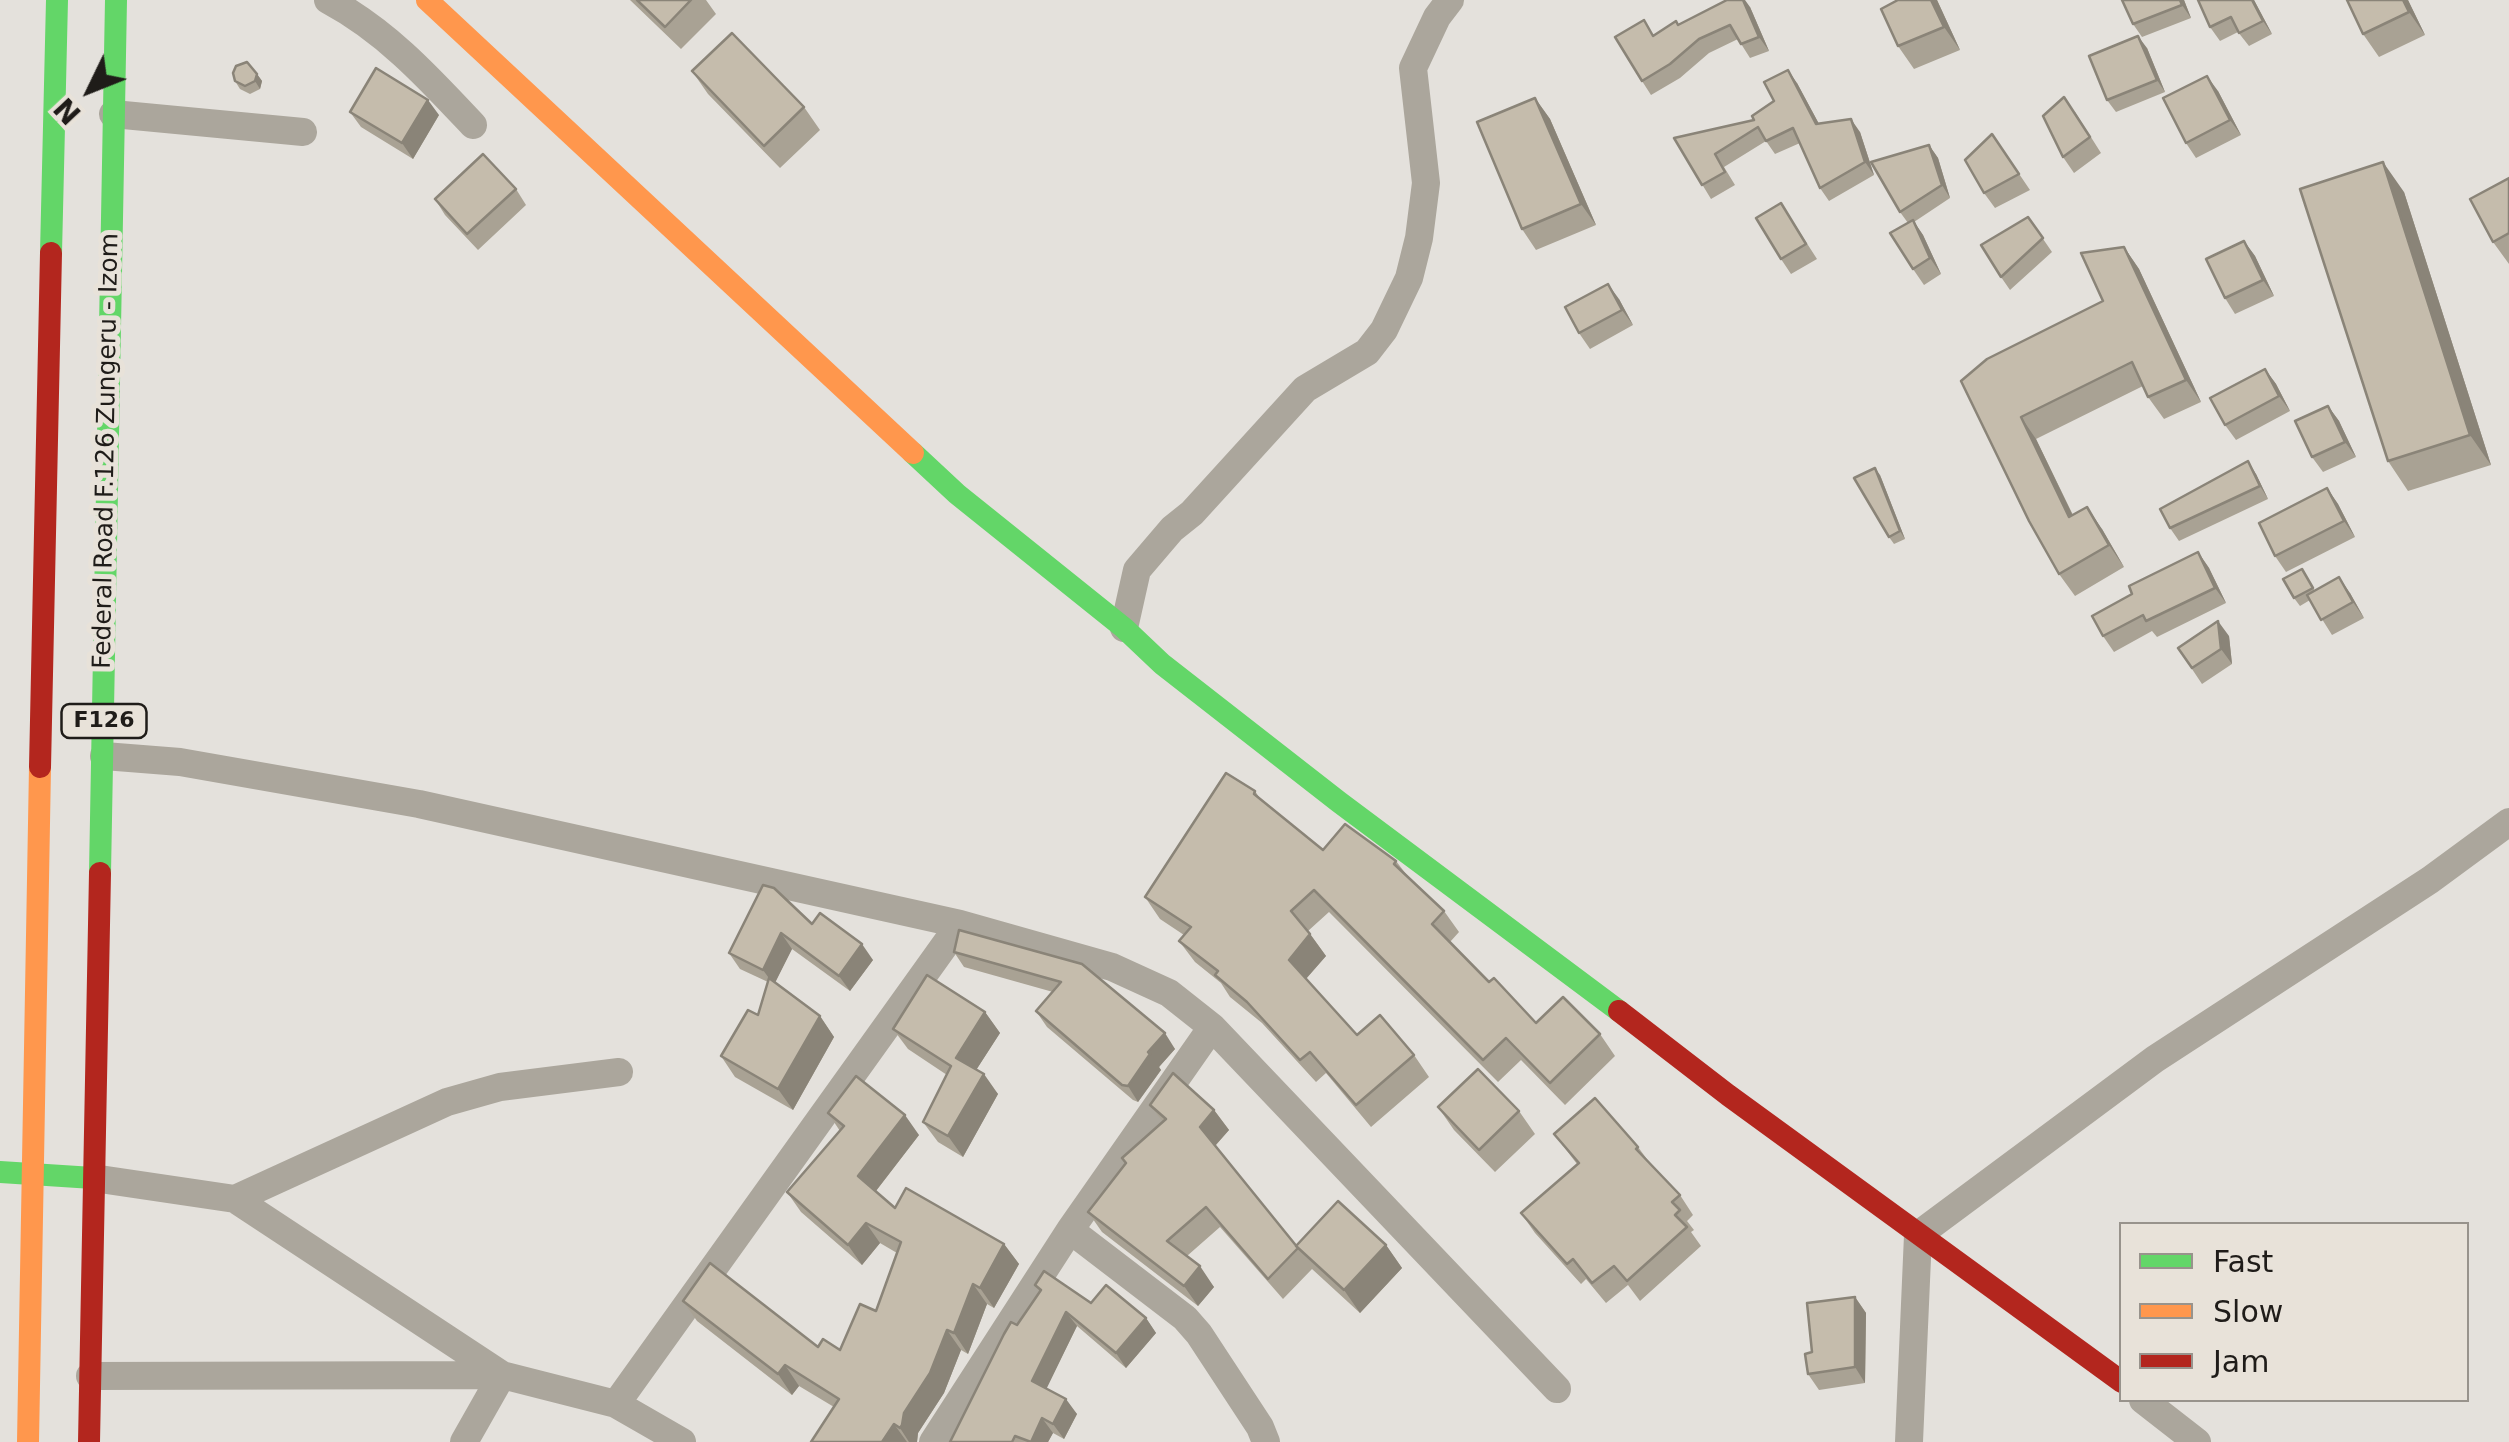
<!DOCTYPE html>
<html>
<head>
<meta charset="utf-8">
<style>
	body { margin:0 }
	#map { position:relative; width:2509px; height:1442px; overflow:hidden; background:#e4e1dc; font-family:"DejaVu Sans",sans-serif }
	canvas { display:block }
	.legend { position:absolute; left:2119px; top:1222px; width:350px; height:180px; box-sizing:border-box; background:#e8e2d9; border:2px solid #98938c; margin:0; padding:12px 18px; list-style:none; font-size:30px; color:#1f1c19 }
	.legend li { display:flex; align-items:center; gap:20px; height:50px }
	.legend b { width:50px; border:2px solid #98938c }
	.north { position:absolute; left:40px; top:40px; width:100px; height:100px; -webkit-text-stroke:8px #e8e2d9; paint-order:stroke; rotate:227deg; font-size:28px; font-weight:700; line-height:40px; text-align:center; color:#1f1c19 }
	.north::after { content:''; display:block; margin:auto; width:35px; height:45px; background:#1f1c19; clip-path:polygon(50% 0,100% 100%,50% 72%,0 100%) }
</style>
</head>
<body>
<div id="map">
<canvas width="2509" height="1442"></canvas>
<ul class="legend">
<li><b style="height:12px;background:#63d668"></b>Fast</li>
<li><b style="height:12px;background:#ff974d"></b>Slow</li>
<li><b style="height:12px;background:#b3261e"></b>Jam</li>
</ul>
<div class="north">N</div>
</div>
<script>
const g = document.querySelector('canvas').getContext('2d');
g.lineJoin = 'round';
function strokePath(path, color, width, dash) { g.strokeStyle = color; g.lineWidth = width; g.lineCap = dash ? 'butt' : 'round'; g.setLineDash(dash || []); g.stroke(path); }
function fill(path, color) { g.fillStyle = color; g.fill(path, 'evenodd'); }
function drawText(font, color, halo, rows, align = 'center') {
  g.font = font + ' "DejaVu Sans",sans-serif'; g.lineWidth = 10; g.setLineDash([]); g.textBaseline = 'middle'; g.strokeStyle = halo; g.fillStyle = color; for (const [text, x, y, turn = 0] of rows) {
    g.save(); g.translate(x, y); g.rotate((+turn || 0) * Math.PI / 180); g.textAlign = isNaN(turn) ? turn : align; if (halo) g.strokeText(text, 0, 0); g.fillText(text, 0, 0); g.restore();
  }
}
strokePath(new Path2D(`
	M328 0C386 31 428 77 473 125
	M113 114 303 132
	M1124 628 1137 570 1172 529 1192 513 1305 389 1367 352 1384 330 1409 278 1419 238 1426 183 1413 68 1437 17 1450 0
	M104 756 180 762 419 804 960 924 1112 967 1169 993 1212 1027 1557 1389
	M93 1178 235 1199 502 1375 616 1404 682 1442
	M235 1199 447 1102 500 1087 619 1072
	M1070 1230 1185 1318 1199 1334 1260 1427 1266 1442
	M90 1376 502 1375 464 1442
	M2143 1400 2197 1442
	M616 1404 960 924
	M933 1442 1070 1230 1212 1027
	M1909 1442 1918 1235 2155 1059 2430 880 2509 822`), '#aba69c', 28);
strokePath(new Path2D(`
	M51 253 57 0
	M913 453 957 494 1124 628 1162 664 1339 802 1619 1011
	M100 873 116 0
	M0 1172 93 1178`), '#63d668', 22);
strokePath(new Path2D(`
	M427 0 913 453
	M28 1442 40 767`), '#ff974d', 22);
strokePath(new Path2D(`
	M40 767 51 253
	M1619 1011 1728 1095 2122 1382
	M89 1442 100 873`), '#b3261e', 22);
fill(new Path2D(`
	M630 0H706L716 14 681 49Z
	M1898 0H1937L1960 50 1914 69 1898 46Z
	M2122 0H2184L2191 18 2142 37 2133 24Z
	M2198 0H2254L2272 34 2249 46 2238 32 2220 41 2210 27Z
	M2408 0 2425 35 2379 57 2363 34Z
	M1750 7 1769 51 1750 58 1738 39 1709 53 1680 78 1651 95 1642 81 1654 35 1679 25Z
	M2147 48 2165 92 2116 112 2107 100Z
	M692 71 804 107 820 130 780 168 708 94Z
	M257 74 262 81 260 89 250 94 240 89 235 81Z
	M1797 83 1819 124 1860 132 1874 175 1829 201 1820 188 1800 143 1775 154 1766 141 1724 167 1735 185 1711 199 1674 138 1754 120Z
	M2218 91 2241 135 2196 158 2186 143Z
	M1535 98 1550 119 1596 225 1536 250 1522 229Z
	M350 112 439 115 413 159 361 127Z
	M2075 112 2101 153 2074 173 2063 157Z
	M1992 134 2030 190 1995 208 1984 193Z
	M1929 145 1938 158 1950 198 1914 222 1923 235 1941 274 1924 285 1913 269 1908 223 1900 212Z
	M2509 178V264L2493 242Z
	M516 189 526 205 478 250 445 215 435 199Z
	M2404 192 2491 465 2408 491 2388 461Z
	M1781 203 1817 259 1791 274 1781 259Z
	M2028 217 2052 252 2010 290 2001 277Z
	M2244 241 2255 256 2274 296 2235 314 2225 298Z
	M2124 247 2139 269 2201 402 2164 419 2148 397 2143 386 2036 439 2073 515 2102 529 2124 567 2075 596 2059 574 1961 381 2103 301Z
	M1619 299 1633 325 1590 349 1579 333Z
	M2265 369 2276 384 2290 411 2236 440 2225 425Z
	M2328 406 2339 421 2356 457 2323 472 2312 457Z
	M2256 474 2268 499 2179 541 2170 528Z
	M1880 475 1905 539 1894 544 1889 537Z
	M2327 488 2338 504 2355 537 2286 572 2275 556Z
	M2198 552 2209 568 2226 603 2157 637 2152 631 2114 652 2103 636 2132 594Z
	M2307 577 2315 591 2350 593 2364 618 2332 635 2310 600 2300 606 2294 598Z
	M2229 636 2232 664 2202 684 2178 648Z
	M1255 791 1261 800 1323 850 1396 861 1406 874 1444 911 1459 932 1450 942 1489 982 1536 1023 1600 1034 1615 1056 1565 1105 1521 1060 1498 1082 1329 912 1308 931 1326 956 1306 979 1357 1035 1414 1055 1429 1077 1371 1127 1326 1073 1316 1082 1262 1023 1230 997 1221 983 1195 962 1179 941 1184 935 1160 919 1145 897Z
	M812 924 873 960 850 991 792 949 775 982 820 1016 834 1037 793 1110 735 1077 721 1056 758 1015 768 982 740 969 729 953Z
	M954 952 1082 964 1175 1049 1159 1067 1161 1070 1138 1102 1133 1100 1047 1027 1036 1011 1053 992 964 967Z
	M985 1012 1000 1033 976 1070 998 1094 963 1157 938 1142 923 1122 947 1075 908 1049 893 1029Z
	M1150 1105 1214 1110 1229 1130 1215 1146 1298 1248 1386 1245 1402 1268 1360 1313 1312 1269 1283 1299 1220 1227 1187 1256 1214 1287 1198 1306 1102 1232 1088 1212 1163 1122Z
	M1438 1107 1519 1111 1535 1134 1495 1172 1454 1130Z
	M828 1113 919 1135 876 1191 895 1208 1004 1244 1019 1264 994 1308 987 1304 968 1354 961 1350 944 1393 918 1433 917 1442H811L834 1407 799 1386 792 1395 697 1321 683 1301 818 1347 840 1350 876 1311 897 1253 880 1243 862 1265 801 1212 787 1192 840 1131Z
	M1554 1134 1638 1147 1652 1166 1680 1195 1693 1215 1687 1221 1694 1230 1691 1232 1701 1246 1640 1301 1628 1285 1606 1303 1586 1279 1581 1284 1535 1233 1521 1213 1577 1164Z
	M1035 1285 1091 1303 1146 1318 1156 1333 1126 1368 1077 1326 1046 1388 1077 1414 1064 1439 1053 1433 1048 1442H950L1017 1325 1040 1292Z
	M1855 1297 1866 1313 1865 1383 1819 1390 1808 1374 1812 1352Z`), '#a9a294');
fill(new Path2D(`
	M1743 0H1745L1750 7 1769 51 1759 37Z
	M1931 0H1937L1960 50 1944 27Z
	M2180 0H2184L2191 18 2182 5Z
	M2252 0H2254L2272 34 2263 21Z
	M2403 0H2408L2425 35 2409 12Z
	M2138 36 2147 48 2165 92 2157 80Z
	M1788 70 1797 83 1826 137 1816 124Z
	M257 74 262 81 260 89 255 81Z
	M2207 76 2218 91 2241 135 2230 120Z
	M1535 98 1550 119 1596 225 1581 204Z
	M428 100 439 115 413 159 402 143Z
	M1851 119 1860 132 1874 175 1865 162Z
	M1929 145 1938 158 1950 198 1942 185Z
	M2383 162 2404 192 2491 465 2470 435Z
	M1913 220 1923 235 1941 274 1930 258Z
	M2244 241 2255 256 2274 296 2263 280Z
	M2124 247 2139 269 2201 402 2186 380Z
	M1608 284 1619 299 1633 325 1622 310Z
	M2265 369 2276 384 2290 411 2279 396Z
	M2328 406 2339 421 2356 457 2345 442Z
	M2021 417 2036 439 2084 539 2069 517Z
	M2248 461 2256 474 2268 499 2260 486Z
	M1875 468 1880 475 1905 539 1900 531Z
	M2327 488 2338 504 2355 537 2344 521Z
	M2087 507 2102 529 2124 567 2109 545Z
	M2198 552 2209 568 2226 603 2215 588Z
	M2339 577 2350 593 2364 618 2353 602Z
	M2218 621 2229 636 2232 664 2221 649Z
	M781 933 792 949 774 985 763 970Z
	M1310 934 1326 956 1304 981 1289 960Z
	M862 944 873 960 850 991 839 976Z
	M985 1012 1000 1033 971 1078 956 1058Z
	M820 1016 834 1037 793 1110 778 1089Z
	M1165 1033 1175 1049 1159 1067 1161 1070 1138 1102 1128 1086 1148 1052Z
	M984 1074 998 1094 963 1157 948 1136Z
	M1214 1110 1229 1130 1214 1147 1200 1127Z
	M905 1115 919 1135 872 1196 858 1176Z
	M866 1223 880 1243 862 1265 848 1245Z
	M1004 1244 1019 1264 994 1308 980 1288Z
	M1386 1245 1402 1268 1360 1313 1344 1290Z
	M1200 1266 1214 1287 1198 1306 1184 1286Z
	M973 1284 987 1304 968 1354 954 1333Z
	M1855 1297 1866 1313 1865 1383 1855 1367Z
	M1066 1312 1077 1326 1043 1396 1032 1381Z
	M1146 1318 1156 1333 1126 1368 1116 1353Z
	M947 1330 961 1350 944 1393 918 1433 917 1442H909L900 1428 904 1413Z
	M785 1365 799 1386 792 1395 778 1374Z
	M1066 1399 1077 1414 1064 1439 1053 1424Z
	M1042 1418 1053 1433 1048 1442H1031Z
	M894 1424 907 1442H882Z`), '#8a8478');
const building = new Path2D(`
	M637 0H691L665 27Z
	M1727 0H1743L1759 37 1741 44 1730 25 1699 39 1670 64 1642 81 1615 37 1644 20 1653 36 1676 21 1678 25Z
	M1898 0H1931L1944 27 1898 46 1881 9Z
	M2122 0H2180L2182 5 2133 24Z
	M2198 0H2252L2263 21 2239 33 2231 17 2210 27Z
	M2347 0H2403L2409 12 2363 34Z
	M732 33 804 107 764 146 692 71Z
	M2138 36 2157 80 2107 100 2089 56Z
	M247 62 257 74 255 81 245 86 235 81 233 73 236 66Z
	M376 68 428 100 402 143 350 112Z
	M1788 70 1816 124 1851 119 1865 162 1820 188 1793 128 1766 141 1758 127 1715 154 1725 172 1702 185 1674 138 1754 120 1752 116 1774 101 1764 82Z
	M2207 76 2230 120 2186 143 2163 98Z
	M2064 97 2090 137 2063 157 2043 116Z
	M1535 98 1581 204 1522 229 1477 122Z
	M1992 134 2019 174 1984 193 1965 160Z
	M1929 145 1942 185 1900 212 1871 162Z
	M483 154 516 189 467 234 435 199Z
	M2383 162 2470 435 2388 461 2300 189Z
	M2509 178V233L2493 242 2470 199Z
	M1781 203 1806 244 1781 259 1756 218Z
	M2028 217 2043 238 2001 277 1981 245Z
	M1913 220 1930 258 1913 269 1890 233Z
	M2244 241 2263 280 2225 298 2206 259Z
	M2124 247 2186 380 2148 397 2132 362 2021 417 2069 517 2087 507 2109 545 2059 574 2029 521 1961 381 1987 359 2103 301 2081 253Z
	M1608 284 1622 310 1579 333 1565 307Z
	M2265 369 2279 396 2225 425 2210 398Z
	M2328 406 2345 442 2312 457 2295 421Z
	M2248 461 2260 486 2170 528 2160 509Z
	M1875 468 1900 531 1889 537 1854 478Z
	M2327 488 2344 521 2275 556 2259 523Z
	M2198 552 2215 588 2146 621 2143 615 2103 636 2092 616 2132 594 2129 586Z
	M2302 569 2313 588 2294 598 2283 579Z
	M2339 577 2353 602 2321 620 2307 595Z
	M2218 621 2221 649 2192 668 2178 648Z
	M1226 773 1255 791 1254 794 1323 850 1345 824 1396 861 1394 864 1444 911 1432 924 1489 982 1494 978 1536 1023 1563 997 1600 1034 1550 1083 1506 1038 1483 1060 1314 890 1291 911 1310 934 1289 960 1357 1035 1380 1015 1414 1055 1356 1105 1310 1052 1300 1060 1247 1002 1215 975 1218 971 1179 941 1191 927 1145 897Z
	M763 885 774 888 812 924 820 913 862 944 839 976 781 933 763 970 729 953Z
	M959 930 1082 964 1165 1033 1148 1052 1150 1054 1128 1086 1122 1085 1036 1011 1061 982 954 952Z
	M927 975 985 1012 956 1058 984 1074 948 1136 923 1122 951 1066 893 1029Z
	M769 978 820 1016 778 1089 721 1056 748 1010 758 1015Z
	M1478 1069 1519 1111 1479 1150 1438 1107Z
	M1173 1073 1214 1110 1200 1127 1298 1248 1268 1279 1206 1207 1167 1241 1200 1266 1184 1286 1088 1212 1126 1163 1122 1158 1166 1119 1150 1105Z
	M856 1076 905 1115 858 1176 895 1208 906 1188 1004 1244 980 1288 973 1284 954 1333 947 1330 930 1373 904 1413 902 1425 900 1428 894 1424 882 1442H811L839 1399 785 1365 778 1374 683 1301 710 1263 818 1347 823 1339 840 1350 860 1304 876 1311 901 1242 866 1223 848 1245 787 1192 844 1126 828 1113Z
	M1595 1098 1638 1147 1636 1149 1680 1195 1672 1202 1680 1210 1675 1215 1687 1227 1627 1281 1614 1266 1592 1283 1573 1259 1567 1264 1521 1213 1579 1163 1554 1134Z
	M1338 1201 1386 1245 1344 1290 1296 1246Z
	M1044 1271 1091 1303 1106 1285 1146 1318 1116 1353 1066 1312 1032 1381 1066 1399 1053 1424 1042 1418 1031 1442 1015 1436 1012 1442H950L1004 1334 1011 1322 1017 1325 1041 1290 1035 1285Z
	M1855 1297V1367L1808 1374 1805 1354 1812 1352 1807 1303Z`);
fill(building, '#c5bcac');
strokePath(building, '#8a8478', 2.5);
for (const [x, y, w] of [
	[104,721,85]
]) { const box = new Path2D(); box.roundRect(x - w / 2, y - 17, w, 34, 8); g.fillStyle = '#e8e2d9'; g.fill(box); strokePath(box, '#1f1c19', 2.5); }
drawText('bold 22px', '#1f1c19', null, [
	["F126",104,721]
]);
drawText('25px', '#1f1c19', '#e8e2d9', [
	["Federal Road F.126 Zungeru - Izom",107,451,-89]
]);
</script>
</body>
</html>
